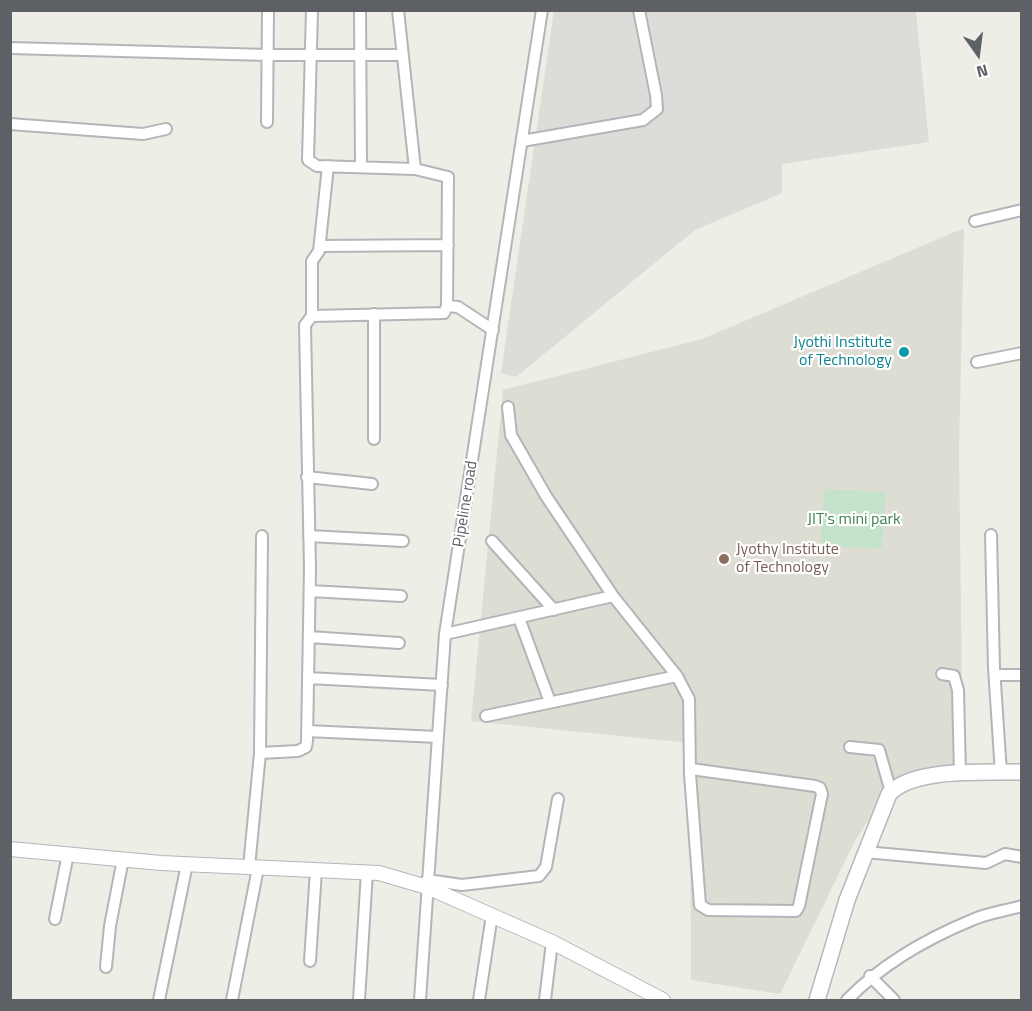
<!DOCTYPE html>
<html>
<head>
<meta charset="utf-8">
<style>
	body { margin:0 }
	#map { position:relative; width:1032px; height:1011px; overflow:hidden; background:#eeede6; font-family:"Titillium Web",sans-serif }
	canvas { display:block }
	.frame { position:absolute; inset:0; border:12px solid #5d6064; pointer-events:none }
	.north { position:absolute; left:948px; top:24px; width:60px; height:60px; -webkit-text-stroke:4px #fff; paint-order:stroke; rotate:166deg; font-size:16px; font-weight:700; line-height:24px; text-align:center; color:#5d6064 }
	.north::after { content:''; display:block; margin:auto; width:21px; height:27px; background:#5d6064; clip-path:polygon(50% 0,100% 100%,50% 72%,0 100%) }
</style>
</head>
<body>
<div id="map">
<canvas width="1032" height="1011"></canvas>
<div class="frame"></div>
<div class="north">N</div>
</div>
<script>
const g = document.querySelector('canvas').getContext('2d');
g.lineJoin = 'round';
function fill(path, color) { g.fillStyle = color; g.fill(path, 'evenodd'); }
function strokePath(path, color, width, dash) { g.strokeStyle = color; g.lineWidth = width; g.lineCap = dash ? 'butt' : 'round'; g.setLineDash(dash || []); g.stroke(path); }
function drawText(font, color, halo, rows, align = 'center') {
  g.font = font + ' "Titillium Web",sans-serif'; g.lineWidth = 4.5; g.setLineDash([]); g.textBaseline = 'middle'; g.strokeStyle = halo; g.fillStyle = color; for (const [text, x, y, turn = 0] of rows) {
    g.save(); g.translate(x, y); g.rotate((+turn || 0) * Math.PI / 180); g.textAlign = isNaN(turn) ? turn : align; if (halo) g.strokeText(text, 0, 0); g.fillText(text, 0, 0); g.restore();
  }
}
fill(new Path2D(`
	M554 11H916L929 142 782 164V193L695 230 516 377 501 373Z`), '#dddcd8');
fill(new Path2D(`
	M964 228 959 451 963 770 894 782 856 839 780 994 691 980 690 743 471 721 503 390 702 339Z`), '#deddd4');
fill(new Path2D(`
	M824 489 886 492 882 548 820 547Z`), '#c5e3ca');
const minor = new Path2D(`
	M360 10 361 166
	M398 10 415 169
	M10 48 268 55H401
	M267 122 268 10
	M10 124 143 134 166 129
	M522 141 643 120 657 109 656 95 639 10
	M975 221 1022 210
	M320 246 448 245
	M447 306 458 307 493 330
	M312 316V261L319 251 328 166
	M977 362 1022 353
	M508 407 511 435 546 496 613 596 677 676 689 699 690 774 700 905 708 910 796 911 799 906 822 794 820 788 815 786 691 769
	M374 439V314
	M307 477 372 484
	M991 535 994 668 1001 773
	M309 536 403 541
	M492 541 554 610
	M310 591 401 596
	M519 618 550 702
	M445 634 613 596
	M309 637 399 643
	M942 674 954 676 958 690 960 774
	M995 675H1022
	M308 678 442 685
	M486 716 677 676
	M307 731 438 737
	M850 747 879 750 891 792
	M260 753 262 536
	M865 852 986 863 1005 854 1022 857
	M249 867 260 753 298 751 306 747 307 741 310 568 305 325 312 316 444 313 447 306 448 177 415 169 317 166 308 160 312 10
	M427 880 462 885 539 876 546 867 558 799
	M55 919 68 854
	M310 961 316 870
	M106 967 110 926 123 859
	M870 976 894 1000
	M159 1000 187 864
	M232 1000 258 868
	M359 1000 367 872
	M420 1000 445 634 542 10
	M479 1000 492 915
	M545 1000 552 942
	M847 1000C881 965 926 939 972 920 987 913 1005 911 1022 906`);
const tertiary = new Path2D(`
	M10 849 161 863 379 873 427 887 552 942 663 1000`);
const secondary = new Path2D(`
	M817 1000 847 900 889 794C913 767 986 773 1022 772`);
strokePath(minor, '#b3b5b9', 14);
strokePath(tertiary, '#b3b5b9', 16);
strokePath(secondary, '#b4b7bb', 18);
strokePath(minor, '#fff', 10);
strokePath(tertiary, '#fff', 14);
strokePath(secondary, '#fff', 15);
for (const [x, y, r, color] of [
	[904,352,6,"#0f9aa8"],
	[724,559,6,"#8d6e63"]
]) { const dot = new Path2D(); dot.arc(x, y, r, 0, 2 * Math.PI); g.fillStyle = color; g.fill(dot); strokePath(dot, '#fff', 2); }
drawText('16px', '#0d838f', '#fff', [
	["Jyothi Institute",892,343],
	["of Technology",892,361]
], 'right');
drawText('16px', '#5d6064', '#fff', [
	["Pipeline road",466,504,-81]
]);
drawText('16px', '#3f824c', '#fff', [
	["JIT's mini park",854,520]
]);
drawText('16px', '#785e54', '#fff', [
	["Jyothy Institute",736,550],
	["of Technology",736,568]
], 'left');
</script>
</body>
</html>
